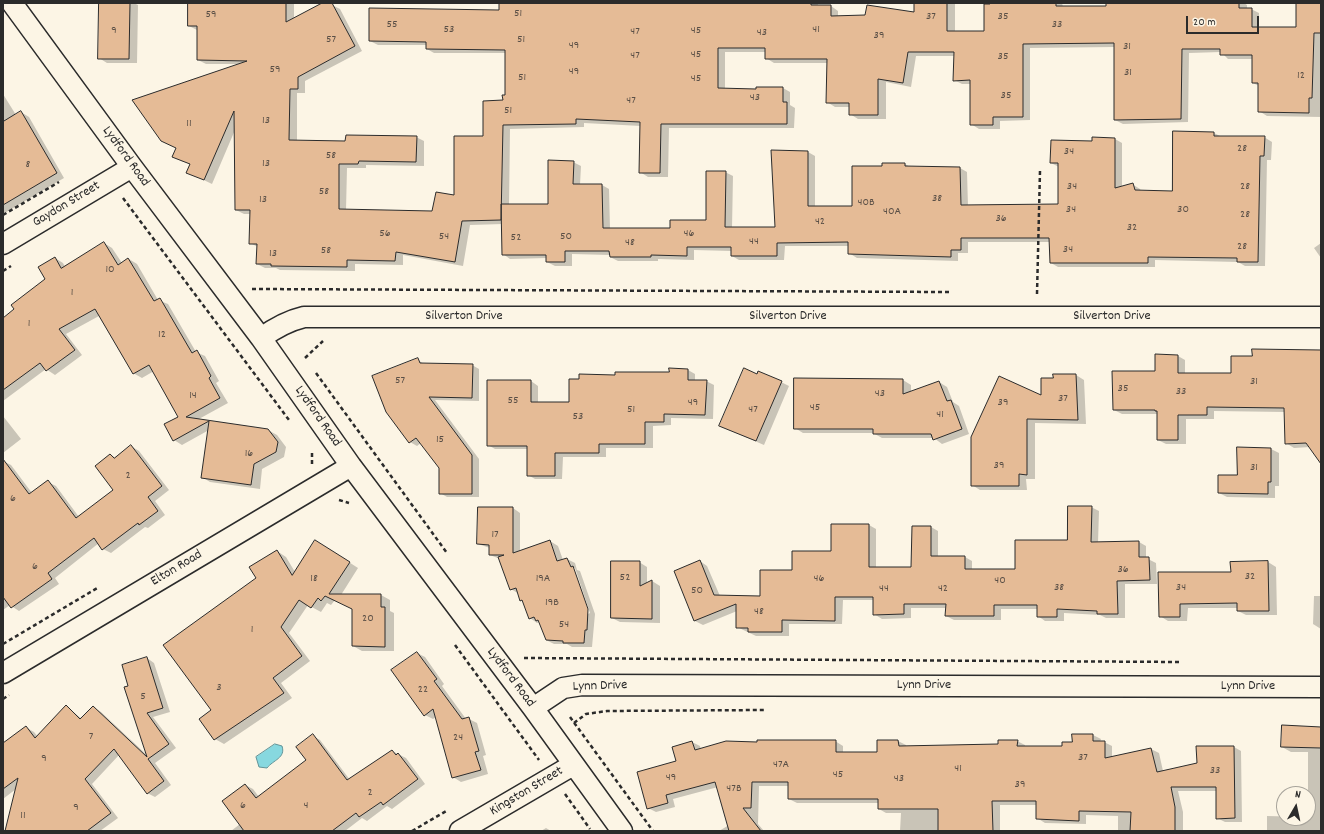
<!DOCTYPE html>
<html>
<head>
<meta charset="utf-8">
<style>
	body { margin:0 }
	#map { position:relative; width:1324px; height:834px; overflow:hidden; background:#fcf5e5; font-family:Dekko,sans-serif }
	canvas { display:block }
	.frame { position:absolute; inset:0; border:4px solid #2b2b2b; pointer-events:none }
	.north { position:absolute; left:1276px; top:786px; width:40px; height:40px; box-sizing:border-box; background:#fcf5e5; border:1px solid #a8a49b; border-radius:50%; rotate:9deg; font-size:11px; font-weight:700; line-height:16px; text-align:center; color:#2b2b2b }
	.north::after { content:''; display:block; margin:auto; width:14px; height:18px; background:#2b2b2b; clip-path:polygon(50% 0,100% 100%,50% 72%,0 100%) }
	.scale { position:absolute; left:1186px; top:16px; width:73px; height:18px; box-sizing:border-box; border:2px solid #2b2b2b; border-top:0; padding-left:5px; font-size:12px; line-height:14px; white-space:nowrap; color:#2b2b2b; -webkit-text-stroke:3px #fcf5e5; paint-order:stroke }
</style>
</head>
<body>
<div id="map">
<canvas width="1324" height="834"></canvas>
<div class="frame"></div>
<div class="north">N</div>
<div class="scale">20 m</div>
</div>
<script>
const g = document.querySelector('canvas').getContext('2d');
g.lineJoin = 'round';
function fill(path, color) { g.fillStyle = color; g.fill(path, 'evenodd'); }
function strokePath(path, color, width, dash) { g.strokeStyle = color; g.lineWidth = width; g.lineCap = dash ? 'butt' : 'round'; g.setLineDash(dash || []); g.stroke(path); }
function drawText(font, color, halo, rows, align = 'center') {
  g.font = font + ' Dekko,sans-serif'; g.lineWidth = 3; g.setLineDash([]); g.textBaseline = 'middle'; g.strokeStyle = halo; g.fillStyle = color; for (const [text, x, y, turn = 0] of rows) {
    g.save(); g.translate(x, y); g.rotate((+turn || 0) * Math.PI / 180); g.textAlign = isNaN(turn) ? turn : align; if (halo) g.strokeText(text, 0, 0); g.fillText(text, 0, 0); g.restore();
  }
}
const water = new Path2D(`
	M275 744 282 746C286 758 273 760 267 768L259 767 256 757Z`);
fill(water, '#87d8df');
strokePath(water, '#629397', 1);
fill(new Path2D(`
	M100 3H134L138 5 137 63H107L99 58Z
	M199 3H294V19L332 5 340 9 362 51 305 81V93H297V141L346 142 416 137 424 141V166L366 165V168H347L346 210 433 212 454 196 506 96V53H434L427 49V45H378L370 41 500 11V3H817L819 6H831L838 11V17L915 13V3H955V32H985L991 3H1062L1063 7H1107V3H1244L1247 5V9H1251L1259 13V28H1297V3H1321V117L1267 116 1259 111V86L1253 83V59H1228L1221 52 1189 53 1188 122 1123 124 1115 120V47L1030 48V120L1000 121V129H979L971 124V84H962L954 80 955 56H916L911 87 886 82V119H858L850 114V107H835L827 102 828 63H774L766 58V52H725V90H757L783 88 790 92V105L795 108 794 128H669L668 177H648L640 172 641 126 584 123V127L510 129 509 205H549L573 162 581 166 580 185H602L609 189 610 229H671L707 221 725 172 733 176 732 228H776L773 151 808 152 815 156V207H853L883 167 905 164 910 167 960 168 967 172 968 206 1059 205V167L1051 163 1093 142 1115 139 1122 143V187L1132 184 1140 189 1141 191 1173 192 1174 132 1214 133 1222 137H1264L1272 142 1271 160H1267L1265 266H1245L1238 262 1155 260V267H1058L1051 263 1050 242H968V253H958V261L857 258 849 253V246H785L784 260H739L732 256V251L694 250V260L658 259V261H618L610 257V255L572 254V266H555L547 262V258L510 259 503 254V224L470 225 463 266 403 255V265L355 264V271L280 270 276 268H265L257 264 258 247 250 243 251 214H244L236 210 235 130 212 184 187 172 190 164 181 161 239 64H206L198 60 197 30 189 26Z
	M3 94 16 115 21 112 29 117 64 178 3 214Z
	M104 243 112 248 122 263 129 259 137 264 158 300 168 304 196 352 205 356 219 381 216 383 228 403 197 420 268 430 277 435 286 447 284 457 262 469 260 489 210 482 202 477 209 430 182 445 174 440 179 417 154 371 142 378 133 373 99 316 66 334 82 355 55 375 46 369 3 401V319L16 309 46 280 55 258 63 263 65 267Z
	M1321 243V258L1314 248Z
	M1321 351V462L1310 447 1294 448 1286 443 1285 412 1214 411V419H1186V444H1166L1158 440V414H1122L1114 410 1156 372 1178 356 1185 360V374H1232L1253 357Z
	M418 360 424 364 472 365 479 369V401L435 400 479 459V497H447L440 493V468L421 443 417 446 410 442Z
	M688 370 695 374V381H706L714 385 713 419 671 418V425L653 426V448H606V457H563L562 479H535L528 475V449H495L488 445 531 381 538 386V403H570L580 380 616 376 670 373Z
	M757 375 781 382 789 386 764 445 720 426Z
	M1076 375 1084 380 1086 424 1035 423V479H1026L1027 490H980L972 485 1042 397Z
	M903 380 911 385V393L939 382 947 387 953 402 959 406 969 434 942 444 934 438H882L873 433H803L795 428Z
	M3 416 21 439 3 453Z
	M131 446 139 451 169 490 155 501 165 515 148 528 145 527 111 553 103 549 99 543 55 578 59 584 19 611 10 605 3 610V461L11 465 32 493 48 482 56 486 79 517 114 490 111 455 116 458Z
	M1238 448 1271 449 1279 453V486H1275V498L1227 497 1219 493 1238 476Z
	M1091 507 1099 511 1098 543 1139 542 1146 546V558L1156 563 1157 584H1125V618H1106L1100 615 1064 613V621H1045L1038 616V609H1001V620H954L946 616V608H911V618L882 619 874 614V600H843L842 624H789V636H756L737 627V611L703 625 695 621 675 572 700 561 707 566 720 596 761 597 793 571 832 552 869 525 876 529V568H912L913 527H931L938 531V557H965L972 561V570H1016L1068 541Z
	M513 508 520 513V551L550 541 558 546 563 560 567 559 575 563 577 570 580 571 595 614 592 647H572L567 644H554L546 640 540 622 537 623 530 618 524 602 521 600 519 594 511 589 500 559 490 555V548L478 544ZM572 568H575L590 613 588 614Z
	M324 546 358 568 341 595H381L390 600V611L394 613V651H362L353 646V609L335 600 331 605 327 603 321 612 308 605 289 633 310 661 281 683 292 698 224 744 215 739 212 710 257 578 277 551 286 557 295 572Z
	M639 562 647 567V583L652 581 660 586V623L620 622 612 618Z
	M1268 562 1276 567 1277 615H1246L1238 611V608H1188L1187 621H1168L1160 616 1159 573H1232L1231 563Z
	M1314 596H1321V629L1313 624Z
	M417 653 425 657 444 684 442 686 466 719H469L477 723 486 755 483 756 488 774 461 782 453 777 436 717 433 719 425 715Z
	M147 658 154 663 170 712 153 717 176 748 155 763 171 785 155 797 147 793 119 755 92 784 118 818 100 831H6L16 789 3 799V753L27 728 34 732 38 737 66 706 82 719 93 707 101 712 148 756 130 686Z
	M1321 728V831H1267V816L1308 817V752H1291L1282 747Z
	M1093 735 1101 739 1100 742H1104L1112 746V757L1151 749 1159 753 1163 771 1198 764 1234 747 1241 751 1242 822H1225L1217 818V791H1178L1183 812V831H1118V816L1086 815V824L1045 823 1037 818V805H1000V831H900L901 813H886L879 809V803H797L789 799V786H759L758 824 764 831H719L729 825 718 787 673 799 675 807 656 812 648 808 677 762 692 742 700 746 701 750 835 741 843 746V753H878V741H898L906 745V747L999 745 1017 741 1025 745V747H1063Z
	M313 736 320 740 350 780 392 751 406 758 425 784 392 809 387 806 367 821 362 818 345 831H231L240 824 245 785 253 789 259 797 307 760Z
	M546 828 551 831H541Z`), '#0003');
const building = new Path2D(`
	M99 3H130L129 59H98Z
	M188 3H286V22L322 3H332L355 46 298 77V89H290L289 140 345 141 346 135 417 136 416 162 359 161 358 164H339V209L432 211 436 192 454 195V136H483V101L503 100 502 95H505V50L426 49V42L369 41V8L499 10V3H811V5H831V16L865 15 867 5 914 12V3H947V31H984V4H990V3H1056V6H1106V3H1239V8H1252V27H1296V3H1321V33H1314L1312 98H1309V113L1258 112V83H1252V55H1220V49H1182L1181 119 1114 120V43L1023 44V117H993V125H970V80L953 81 954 52H908L903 83 878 79V115H849V103H826L827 59H765V48H718V88L756 89V87H783V102H787V124H661L660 173H639L640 122 576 119V124L503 125 501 220 462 221 455 262 396 252 395 261 347 260V267L271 266V264H256L257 244H249L250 210H235L234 111 204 180 186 173 190 164 172 157 176 148 161 141 132 100 247 61 197 60V26H188Z
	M21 111 57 173 3 205V122Z
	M1173 131 1214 132V136H1265L1264 156H1260L1258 262H1237V258L1148 257V263H1050L1049 238H961V250H951V257L848 254V242L777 243V256H731V247H687V256L651 255V257H610L609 251H565V262H546V255H502L501 204H548V160L574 161 573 184H602L603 228H670V220H706V171H726L725 227H775L771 150 808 151V206H852V166H882V163H905V166L960 167 961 205 1058 204V163H1050L1051 140 1092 141V137L1115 138V188L1133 183 1135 190 1172 191Z
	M104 242 118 265 128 258 154 301 160 298 192 353 197 350 211 376 209 378 220 398 186 417 268 429 278 442 276 452 254 464 251 485 201 478 209 421 173 441 164 424 178 417 149 365 133 374 95 309 59 329 75 350 46 371 40 363 3 390V318L14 309 11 305 45 279 38 267 55 257 61 268Z
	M1252 349 1321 350V464L1306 443 1285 444 1284 408 1207 407V415H1178V440H1157V411H1155V410H1113L1112 371H1155V354L1178 355V373H1231V356H1252Z
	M418 358 420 363 473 364 472 398 429 397 472 455V494H439V468L416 438 409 443 386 412 372 376Z
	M669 368 688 369V380H707L705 415 664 414V422H645V444H599V453H555V476H527V446H487V380H531V402H569V379H579V374L615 375V372H669Z
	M744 368 757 374 758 371 782 381 756 441 719 426Z
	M1053 374H1076L1078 420 1027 419V475L1019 474V486H971V437L999 376 1041 395V378H1053Z
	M794 378 903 379V394L939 381 947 401 951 400 962 429 933 440 931 434H873V429H794Z
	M131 445 162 486 148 497 158 511 139 525 138 523 102 550 94 538 48 573 52 579 11 608 3 597V459L29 494 48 480 76 518 113 490 95 466 110 454 114 458Z
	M1237 447 1271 448V482H1268V494L1218 493V475H1237Z
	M1068 506H1092L1091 542 1139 541V557H1149L1150 580 1117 581 1118 614H1097V611L1057 609V617H1037V605H994V616H945L946 604H904V614L873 615V597H835V621L782 620V632H748V628H736V604L694 621 674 571 700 560 714 595 760 596V570H792V551H831V524H869V567H911L912 526H931V556H965V569H1015V540H1067Z
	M478 507H513V553L550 540 557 561 567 558 571 567 573 566 588 609 587 630H585L584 643H563V641L546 640 538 620 536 621 534 617 529 619 522 600 520 601 516 588 510 590 498 557 504 555H489V545L477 544Z
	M315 540 350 562 329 594H381V607H385V647L352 646V609L325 596 321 601 318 598 311 608 299 600 281 627 302 656 273 678 284 693 214 740 199 719 211 710 163 645 256 578 249 567 277 550 292 575Z
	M611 561H640V586L652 580V619L611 618Z
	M1268 561 1269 611H1237V603L1180 604V617H1159L1158 572H1231L1230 562Z
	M417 652 437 679 434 681 462 719 469 717 479 751 475 752 481 770 452 778 433 709 424 716 391 670Z
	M147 657 163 708 147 713 169 744 148 759 164 781 147 794 114 749 85 779 111 813 87 831H5L18 778 3 789V743L26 726 35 738 66 705 80 719 93 706 147 757 124 687 128 686 122 665Z
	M1282 725 1321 727V748L1281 747Z
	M313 734 347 780 392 750 396 755 398 753 418 779 383 805 381 802 359 817 356 813 332 831H244L222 801 245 784 256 798 306 760 296 747Z
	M1072 734H1093V741H1105V758L1151 748 1157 772 1197 763 1196 746H1234L1235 818 1216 819V787H1171L1175 807V831H1130L1131 812 1079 811V821L1036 819V801H992L993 831H938V809H878V799H788V782H752L751 808H743L761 831H729L715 782 666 795 668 803 647 809 637 772 676 761 672 747 692 741 695 750 726 741 757 742V740H836V752H877V740H898L899 746 998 744V740H1018L1017 746H1062V742H1072Z`);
fill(building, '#e5bb96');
strokePath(building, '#2b2b2b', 1);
const street = new Path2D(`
	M12 3 132 167 261 338 351 466 533 708 622 831
	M3 244 132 167
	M261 338C275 328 287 321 304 317H1321
	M3 673 351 466
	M533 708 563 688 582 685 1321 687
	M460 831 573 765`);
strokePath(street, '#2b2b2b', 23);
strokePath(new Path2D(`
	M123 198 289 420
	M3 215 59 182
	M3 271 11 266
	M252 289 949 292
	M1037 294 1040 171
	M305 358 323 341
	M316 373 447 553
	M312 464V451
	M339 500 349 503
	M3 644 99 587
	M455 645 539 760
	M524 658 1179 662
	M3 699 9 695
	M570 717 653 831
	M574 723 586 714 607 711 765 710
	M565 794 590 829
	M412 831 448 810`), '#2b2b2b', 2.5, [4, 3]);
strokePath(street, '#fcf5e5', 20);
drawText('12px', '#5a4f46', null, [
	["51",518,14],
	["59",211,15],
	["37",931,17],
	["35",1003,17],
	["55",392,25],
	["33",1057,25],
	["53",449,30],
	["41",816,30],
	["9",114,31],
	["45",696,31],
	["47",635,32],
	["43",762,33],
	["39",879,36],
	["57",331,40],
	["51",521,40],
	["49",574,46],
	["31",1127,47],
	["45",696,55],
	["47",635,56],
	["35",1003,57],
	["59",275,70],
	["49",574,72],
	["31",1128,73],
	["12",1301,76],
	["51",522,78],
	["45",696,79],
	["35",1006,96],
	["43",755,98],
	["47",631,101],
	["51",508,111],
	["13",266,121],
	["11",189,124],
	["28",1242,149],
	["34",1069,152],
	["58",331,156],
	["13",266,164],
	["8",28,165],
	["34",1072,187],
	["28",1245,187],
	["58",324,192],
	["38",937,199],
	["13",263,200],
	["40B",866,203],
	["34",1071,210],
	["30",1183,210],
	["40A",892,212],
	["28",1245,215],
	["36",1001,219],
	["42",820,222],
	["32",1132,228],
	["56",385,234],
	["46",689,234],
	["54",444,237],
	["50",566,237],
	["52",516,238],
	["44",754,242],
	["48",630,243],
	["28",1242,247],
	["34",1068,250],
	["58",326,251],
	["13",273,254],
	["10",110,270],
	["1",72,293],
	["1",29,324],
	["12",162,335],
	["57",400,381],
	["31",1254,382],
	["35",1123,389],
	["33",1181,392],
	["43",880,394],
	["14",193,396],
	["37",1063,399],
	["55",513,401],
	["49",693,403],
	["39",1003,403],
	["45",815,408],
	["51",631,410],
	["47",753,410],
	["41",940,415],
	["53",578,417],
	["15",440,440],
	["16",249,454],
	["39",999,466],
	["31",1254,468],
	["2",128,476],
	["6",13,499],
	["17",495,535],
	["6",35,567],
	["36",1123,570],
	["32",1250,577],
	["52",625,578],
	["18",314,579],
	["19A",543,579],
	["46",819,579],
	["40",1000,581],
	["38",1059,588],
	["34",1181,588],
	["44",884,589],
	["42",943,589],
	["50",697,591],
	["19B",552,603],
	["48",759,612],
	["20",368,619],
	["54",564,625],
	["1",252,630],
	["3",219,688],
	["22",423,690],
	["5",143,697],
	["7",91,737],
	["24",458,738],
	["37",1083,758],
	["9",44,759],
	["47A",781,765],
	["41",958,769],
	["33",1215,771],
	["45",838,775],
	["49",671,778],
	["43",899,779],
	["39",1020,785],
	["47B",734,789],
	["2",370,793],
	["6",243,806],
	["4",306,806],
	["9",76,808],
	["11",23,816]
]);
drawText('14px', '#2b2b2b', '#fcf5e5', [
	["Lydford Road",125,157,54],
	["Gaydon Street",67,205,-31],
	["Silverton Drive",464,317],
	["Silverton Drive",788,317],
	["Silverton Drive",1112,317],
	["Lydford Road",317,417,55],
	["Elton Road",177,569,-31],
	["Lydford Road",510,678,53],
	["Lynn Drive",924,686],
	["Lynn Drive",600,687,-2],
	["Lynn Drive",1248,687],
	["Kingston Street",527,792,-31]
]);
</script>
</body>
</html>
